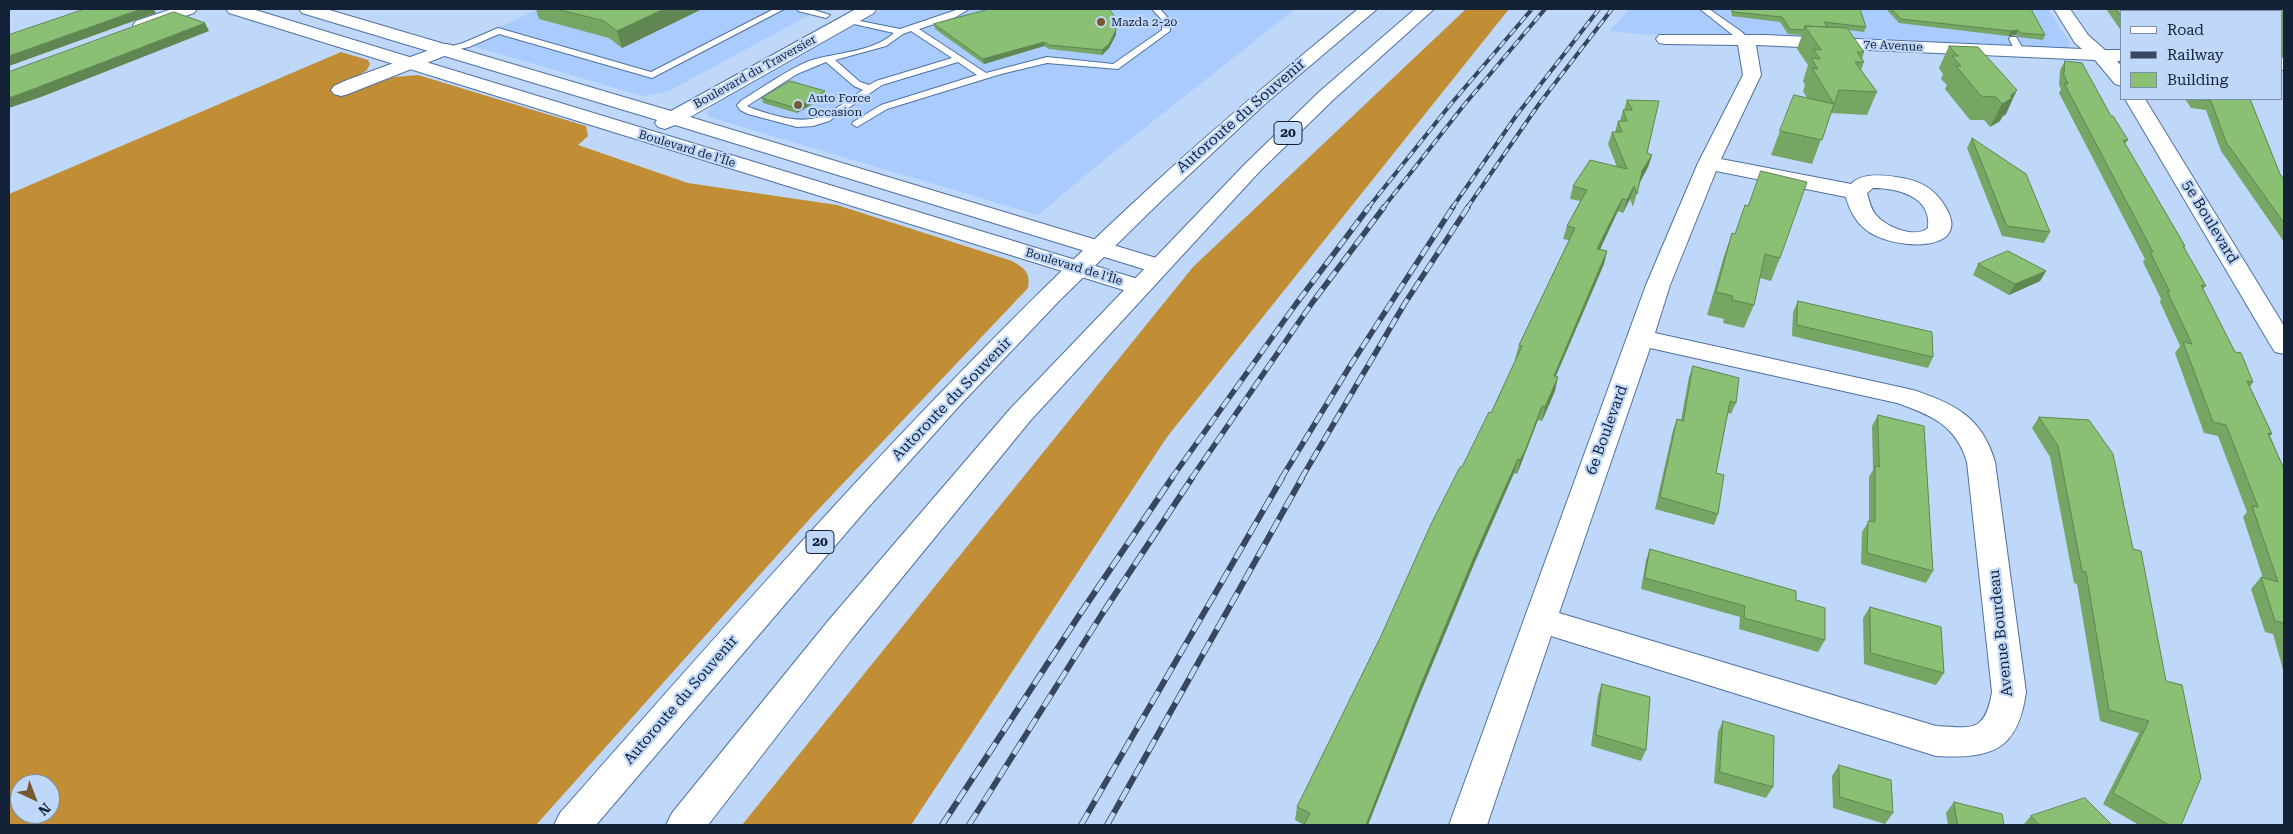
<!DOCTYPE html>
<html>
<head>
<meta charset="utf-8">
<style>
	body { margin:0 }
	#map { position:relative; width:2293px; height:834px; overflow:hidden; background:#bfd7f8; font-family:"Roboto Serif",serif }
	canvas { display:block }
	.frame { position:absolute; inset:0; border:10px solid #142237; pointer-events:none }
	.legend { position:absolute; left:2120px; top:10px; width:162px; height:90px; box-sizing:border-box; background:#bfd7f8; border:1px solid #7b8fab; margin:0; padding:6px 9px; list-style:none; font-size:15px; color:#142237 }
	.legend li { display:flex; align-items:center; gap:10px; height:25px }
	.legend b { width:25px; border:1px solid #7b8fab }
	.north { position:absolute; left:10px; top:774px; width:50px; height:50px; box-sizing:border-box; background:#bfd7f8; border:1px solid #7b8fab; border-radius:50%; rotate:137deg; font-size:14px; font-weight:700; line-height:20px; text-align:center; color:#142237 }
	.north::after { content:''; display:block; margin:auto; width:18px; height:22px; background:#75592c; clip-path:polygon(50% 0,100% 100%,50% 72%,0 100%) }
</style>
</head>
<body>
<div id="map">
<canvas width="2293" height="834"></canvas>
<div class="frame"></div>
<ul class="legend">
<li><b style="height:6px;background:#fff"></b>Road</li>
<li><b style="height:6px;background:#37475e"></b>Railway</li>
<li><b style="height:14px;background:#89c074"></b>Building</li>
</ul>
<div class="north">N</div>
</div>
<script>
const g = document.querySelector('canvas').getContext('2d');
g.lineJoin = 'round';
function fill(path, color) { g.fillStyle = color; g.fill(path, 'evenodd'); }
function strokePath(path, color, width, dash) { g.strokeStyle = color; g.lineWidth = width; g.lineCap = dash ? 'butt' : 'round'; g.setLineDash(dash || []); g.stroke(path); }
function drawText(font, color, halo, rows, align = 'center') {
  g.font = font + ' "Roboto Serif",serif'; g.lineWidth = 4.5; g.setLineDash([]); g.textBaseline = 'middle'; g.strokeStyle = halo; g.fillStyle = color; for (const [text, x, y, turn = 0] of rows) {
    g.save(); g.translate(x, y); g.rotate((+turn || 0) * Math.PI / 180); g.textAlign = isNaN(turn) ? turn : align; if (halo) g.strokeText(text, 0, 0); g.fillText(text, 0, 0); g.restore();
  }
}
fill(new Path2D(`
	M539 9H820L669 91 643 96 476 47 474 44 479 36Z
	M882 9H1295L1099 164 1038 215 709 117 707 113 711 106Z
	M1629 9H2048L2070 43 2069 47 2065 49 1829 39 1639 34 1610 31Z`), '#a9cbfd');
fill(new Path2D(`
	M1466 9H1509L1167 437 911 825H742L1193 267Z
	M341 52 368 60 370 64 367 70 349 81 418 75 586 126 588 136 578 145 688 183 837 205 1012 261C1024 268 1031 272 1028 288L815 513 536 825H9V194ZM20 784H50V814H20Z`), '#c18e36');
const service = new Path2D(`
	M774 9H784L652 78 499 34 469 47 446 52 441 49 463 43 498 28 651 72Z
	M797 9H811L830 15 826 18 798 11Z
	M959 9H969L956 17 919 29 986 73 1047 57 1113 64 1162 30V20L1152 9H1160L1170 20V31L1118 69 1047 63 1001 74 887 109 857 127 852 124 853 122 881 105 977 75 958 62 882 85 829 121 813 126 797 127 748 114 740 110 737 105 742 100C764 87 785 71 809 61 836 52 872 53 894 33L845 22V18L900 29ZM911 31 952 58 876 81 869 85 860 82 835 60 886 46 903 34ZM826 62 854 86 863 90C829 112 820 127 777 116 767 113 757 111 747 106L797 74Z
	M1700 9H1709L1742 32 1750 41 1743 43Z
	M2010 37H2016L2025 52 2023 54H2017L2009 39Z`);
const minor = new Path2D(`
	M2054 9H2070L2088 35 2105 50H2122V61H2117L2122 67V86L2115 84 2095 60 1756 45 1761 75 1721 159 1851 184C1862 172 1886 175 1902 178 1920 181 1933 188 1943 203 1979 255 1890 251 1865 229 1855 221 1849 209 1846 197L1716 171 1670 285 1655 333 1913 390C1955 404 1982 417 1995 462L2026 692C2018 751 1991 759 1936 756L1551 636 1487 825H1449L1646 285 1698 163 1743 75 1738 45 1665 44 1659 43 1656 39 1659 35H1765L2082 49 2075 43ZM1873 188C1897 188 1932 196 1928 228 1915 239 1886 227 1876 215 1871 209 1869 201 1867 193ZM1650 348 1897 403C1931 415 1956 425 1967 462L1992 692C1985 733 1972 728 1936 726L1559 613Z
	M446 44 452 45 455 49 452 53 348 94 341 96 334 94 331 90 334 86 347 80Z
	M2282 58H2284V70H2282Z
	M2125 99H2145L2284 326V354L2275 352 2271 346Z`);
const tertiary = new Path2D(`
	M172 9H197L194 13 148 29H136L133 25 136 21Z
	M226 9H252L1148 282 1151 287 1148 292 1139 294 1130 292 229 13Z
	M299 9H326L671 111 856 9H876L874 13 690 117 1166 261 1170 266 1166 271 1158 273 1150 271 675 125 665 129 658 127 655 123 657 120 302 13Z`);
const trunk = new Path2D(`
	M1358 9H1377L1265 104 1161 201 1059 301 961 404 865 511 596 825H554L560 813C748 600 936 384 1146 191 1214 128 1286 68 1358 9Z
	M1415 9H1434L1333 100 1259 172 1030 421 852 639 708 825H666L672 813 828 621 1010 409 1245 164 1319 92Z`);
strokePath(service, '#4e71a4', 2);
strokePath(minor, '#4e71a4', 2);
strokePath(tertiary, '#4e71a4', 2);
strokePath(trunk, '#4e71a4', 2);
fill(service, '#fff');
fill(minor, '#fff');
fill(tertiary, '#fff');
fill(trunk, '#fff');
const railFar2 = new Path2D(`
	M1368 208 1450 105 1532 9
	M1383 208 1464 105 1545 9
	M1452 208 1516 116 1599 9
	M1467 208 1539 104 1612 9`);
const railFar1 = new Path2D(`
	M1171 479 1296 304 1369 207
	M1191 479 1312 303 1384 207
	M1281 479 1350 366 1453 207
	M1301 479 1405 303 1468 207`);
const rail = new Path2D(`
	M942 825 1080 614 1172 478
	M969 825 1102 614 1192 478
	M1081 825 1282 478
	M1107 825 1302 478`);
strokePath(railFar2, '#37475e', 4);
strokePath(railFar1, '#37475e', 5.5);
strokePath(rail, '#37475e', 6);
strokePath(railFar2, '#bfd7f8', 2.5, [8]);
strokePath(railFar1, '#bfd7f8', 4, [11]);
strokePath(rail, '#bfd7f8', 4.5, [14]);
fill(new Path2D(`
	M536 9H702L622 48 609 38 539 19Z
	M1731 9H1860L1866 27 1864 32 1848 30 1864 52 1862 59 1864 62 1861 70 1877 92 1867 115 1831 113 1812 164 1771 155 1780 131 1807 98 1803 91 1805 85 1803 81 1808 65 1797 49 1802 35 1788 34 1780 22 1732 16Z
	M1886 9H2031L2045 35 2043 40 2018 37 2016 35 2008 36 1899 23Z
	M2106 9H2155L2122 11V32Z
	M2241 9H2284V57H2283L2282 58V11H2244Z
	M934 24 1116 35 1109 48 1102 55 1049 49 1044 46 984 64 935 29Z
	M1949 46 1978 47 2006 114 2002 117 2000 121 1990 127 1984 120H1970L1945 89 1947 85 1941 79 1943 74 1939 68Z
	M2065 61 2111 116 2128 140 2125 144 2185 246 2184 248 2206 286 2203 289 2235 352 2253 382 2250 387 2272 434 2270 436 2284 470V673L2273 634 2265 632 2251 589 2261 577 2263 578 2243 517 2247 512 2218 436 2204 433 2175 353 2180 346 2160 302 2161 299 2143 262 2145 259 2059 93 2061 89 2059 85 2060 70Z
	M826 96 797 113 763 103 762 98Z
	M2185 99H2250L2280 174 2284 180V242L2221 151 2206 110 2191 108Z
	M1627 100 1659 101 1647 153 1652 155 1648 167 1640 182 1633 207 1630 199 1623 213 1618 211 1600 249 1607 251 1604 264 1556 376 1555 391 1542 421 1538 420 1521 464 1517 474 1514 473 1474 564 1417 701 1368 825H1304L1295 820 1297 807 1381 636 1462 467 1491 413 1516 359H1515L1519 345 1569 240 1563 239 1567 226 1580 201 1570 199 1573 186 1617 167 1608 144 1612 132H1615L1618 121H1620L1623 110H1624Z
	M1972 138 2050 232 2044 243 2002 236 1967 148Z
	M1745 205 1780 258 1771 281 1760 278 1754 305 1744 328 1723 323 1724 319 1707 315 1724 256 1732 233 1735 234Z
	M1978 264 2046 271 2040 281 2009 295 1973 275Z
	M1798 301 1933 357 1928 368 1792 336 1793 312Z
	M1693 366 1736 403 1731 414 1728 413 1716 473 1718 514 1714 525 1655 509 1673 430 1677 419 1681 420 1689 377Z
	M1878 415 1933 571 1926 583 1861 564 1862 532 1869 521V477L1873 470 1872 426Z
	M2039 417 2089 420 2181 825H2139L2103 804 2139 733 2100 721 2077 584 2074 583 2050 457 2032 428Z
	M1650 549 1796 600 1825 640 1818 652 1739 629 1740 617 1641 589 1646 560Z
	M1870 607 1944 673 1936 685 1864 664 1863 618Z
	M1602 684 1646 750 1641 761 1591 746 1598 695Z
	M1723 721 1773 787 1766 798 1714 783 1718 732Z
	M1839 765 1893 813 1885 824 1833 808 1832 776Z
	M1954 802 2004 825H1948L1946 813Z
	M2031 816 2112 825H2023Z`), '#76a564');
fill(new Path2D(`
	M141 9H154L156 13 9 66V56Z
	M664 9H702L622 48 617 31Z
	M205 23 209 31 41 97 9 108V98Z
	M1116 30V35L1109 48 1102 55V50Z
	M2018 30 2016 35 2008 36 2011 31Z
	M1044 42V46L984 64 983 59Z
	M2017 90 2006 114 2002 117 2000 121 1990 127 2002 104Z
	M825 91 826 96 797 113 796 108Z
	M1652 155 1648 167 1639 184 1642 171Z
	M1634 186 1630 199 1623 213 1627 200Z
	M1622 199 1618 211 1594 262 1597 249Z
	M1607 251 1604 264 1550 389 1554 376Z
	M2046 271 2040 281 2009 295 2015 284Z
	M1558 377 1555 391 1542 421 1545 407Z
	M1542 406 1538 420 1517 474 1520 460Z
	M1518 459 1514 473 1474 564 1417 701 1368 825H1366L1420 687 1477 550Z`), '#608651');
const building = new Path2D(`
	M85 9H141L9 56V35Z
	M557 9H664L617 31 604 21Z
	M990 9H1109L1115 17 1116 30 1109 44 1102 50 1049 45 1044 42 983 59 934 24Z
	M1733 9H1860L1866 27 1824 22 1828 27 1805 26 1804 30 1790 29 1782 17 1733 12Z
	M1892 9H2031L2045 35 2021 33 2018 30 2011 31 1901 19Z
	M2116 9H2155L2157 11H2122V17Z
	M2256 9H2284V50L2282 48V11H2259Z
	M174 12 205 23 36 88 9 98V72Z
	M1805 26 1847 28 1864 52H1857L1864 62H1855L1877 92 1839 90 1834 104 1812 68 1818 69 1811 58 1820 59 1813 49 1821 50Z
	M1949 46 1978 47 2017 90 2010 96 2012 98 2002 104 1996 97 1981 96 1956 66H1961L1952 56H1958Z
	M2065 61 2082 63 2111 116H2113L2128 140H2123L2185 246H2183L2206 286 2201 285 2235 352 2241 353 2253 382 2247 381 2272 434 2268 433 2284 469V626L2283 623 2275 621 2261 577 2278 582 2252 506 2258 507 2226 425 2213 422 2183 342 2192 344 2167 291 2170 292 2150 252H2153L2064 83 2068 84 2064 75Z
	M790 81 825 91 796 108 762 98Z
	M1794 95 1834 104 1822 140 1780 131Z
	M2196 99H2250L2280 174 2284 180V223L2226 142 2211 101Z
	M1627 100 1659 101 1647 153 1652 155 1642 171 1637 194 1634 186 1627 200 1622 199 1597 249 1607 251 1554 376 1558 377 1545 407 1542 406 1525 451 1520 460 1518 459 1477 550 1420 687 1366 825H1304L1310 813 1297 807 1381 636 1431 524 1460 467H1462L1489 412 1491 413 1522 346 1519 345 1575 228 1567 226 1587 190 1573 186 1590 160 1627 169 1612 132H1622L1618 121H1627L1623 110H1632Z
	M1972 138 2026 174 2050 232 2007 226Z
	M1761 171 1807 182 1780 258 1765 254 1754 305 1732 300 1733 296 1716 292 1732 233 1735 234 1745 205 1748 206Z
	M2008 251 2046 271 2015 284 1978 264Z
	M1798 301 1932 332 1933 357 1797 325Z
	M1693 366 1739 378 1736 403 1730 401 1716 473 1724 475 1718 514 1660 497 1677 419 1683 421Z
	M1878 415 1924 426 1933 571 1867 553 1868 521 1875 522V466L1879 467Z
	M2039 417 2089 420 2113 454 2133 549 2141 551 2166 681 2182 685 2201 778 2181 825H2169L2113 793 2149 721 2109 710 2086 572 2082 571 2058 446Z
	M1650 549 1796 591V600L1825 608V640L1744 618 1745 606 1645 578Z
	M1870 607 1941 627 1944 673 1871 653Z
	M1602 684 1650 697 1646 750 1596 735Z
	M1723 721 1774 736 1773 787 1720 772Z
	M1839 765 1891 780 1893 813 1840 797Z
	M2085 798 2112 825H2040L2031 816Z
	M1954 802 2002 814 2004 825H1958Z`);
fill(building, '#89c074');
strokePath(building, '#608651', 1);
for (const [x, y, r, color] of [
	[1101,22,5,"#75592c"],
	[798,105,5,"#75592c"]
]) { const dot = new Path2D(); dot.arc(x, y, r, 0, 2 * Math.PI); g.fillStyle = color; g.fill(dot); strokePath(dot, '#bfd7f8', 2); }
drawText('12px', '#142237', '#bfd7f8', [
	["Mazda 2-20",1111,22],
	["Auto Force",808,98],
	["Occasion",808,112]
], 'left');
drawText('12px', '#142237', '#bfd7f8', [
	["7e Avenue",1893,46,3],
	["Boulevard du Traversier",755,72,-29],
	["Boulevard de l'Île",687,149,17],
	["Boulevard de l'Île",1074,267,17]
]);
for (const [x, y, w] of [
	[1288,133,28],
	[820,542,28]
]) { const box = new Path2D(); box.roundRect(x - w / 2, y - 11.5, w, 23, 4); g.fillStyle = '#bfd7f8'; g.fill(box); strokePath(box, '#142237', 1); }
drawText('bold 14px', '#142237', null, [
	["20",1288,133],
	["20",820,542]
]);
drawText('15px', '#142237', '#bfd7f8', [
	["Autoroute du Souvenir",1241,116,-41],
	["5e Boulevard",2210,222,59],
	["Autoroute du Souvenir",952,399,-46],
	["6e Boulevard",1607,430,-70],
	["Avenue Bourdeau",2001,633,-96],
	["Autoroute du Souvenir",681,700,-49]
]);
</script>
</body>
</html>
